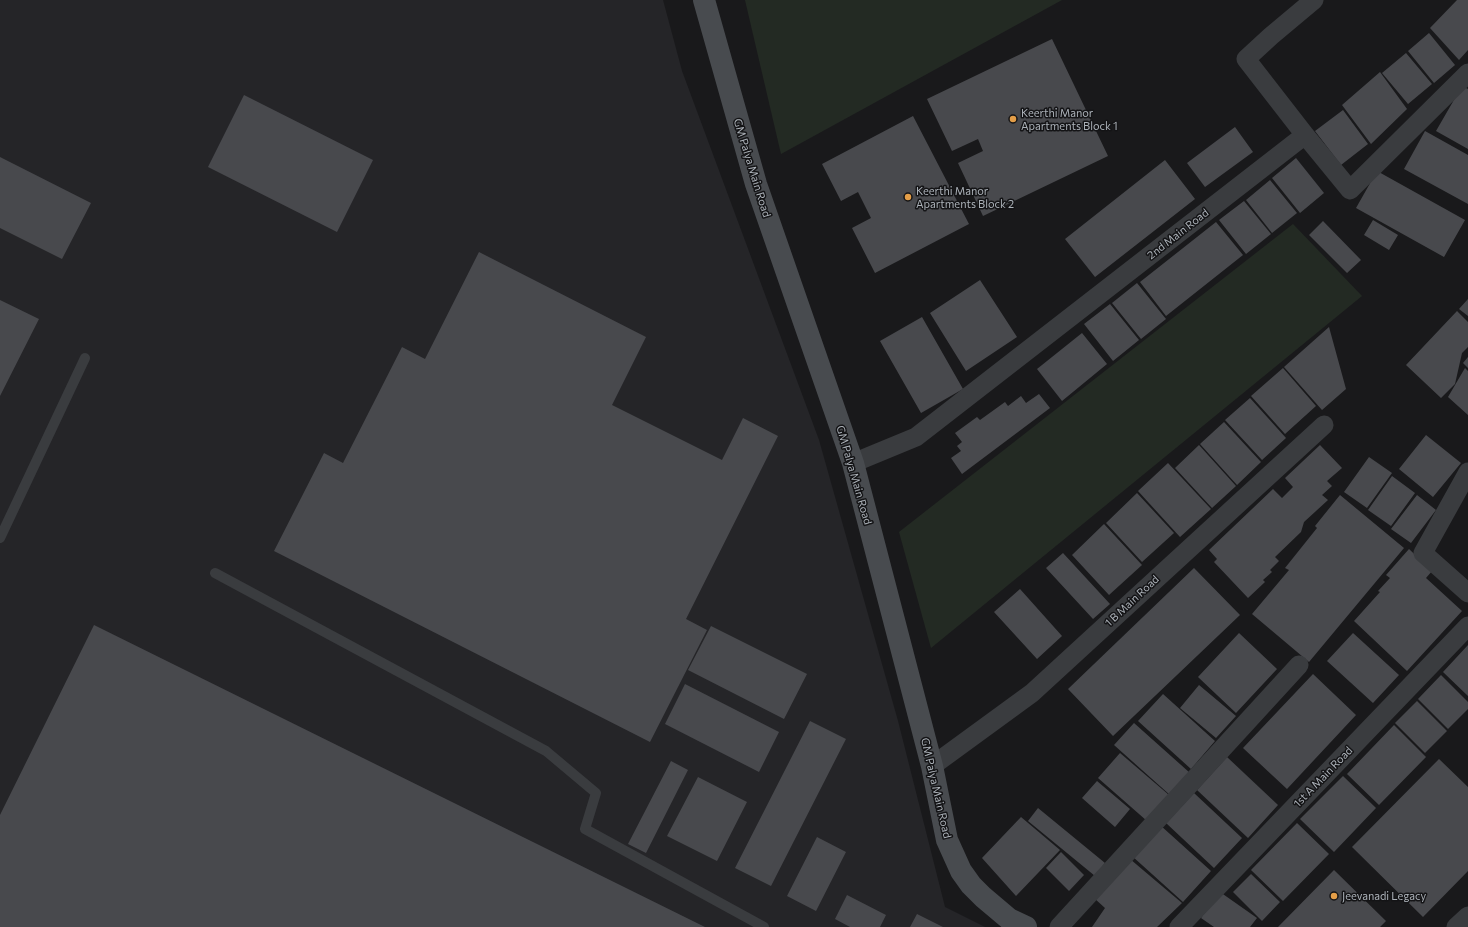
<!DOCTYPE html>
<html>
<head>
<meta charset="utf-8">
<style>
	body { margin:0 }
	canvas { display:block; background:#19191b }
</style>
</head>
<body>
<canvas width="1468" height="927"></canvas>
<script>
const g = document.querySelector('canvas').getContext('2d');
g.lineJoin = 'round';
function fill(path, color) { g.fillStyle = color; g.fill(path, 'evenodd'); }
function strokePath(path, color, width, dash) { g.strokeStyle = color; g.lineWidth = width; g.lineCap = dash ? 'butt' : 'round'; g.setLineDash(dash || []); g.stroke(path); }
function drawText(font, color, halo, rows, align = 'center') {
  g.font = font + ' Commissioner,sans-serif'; g.lineWidth = 3; g.setLineDash([]); g.textBaseline = 'middle'; g.strokeStyle = halo; g.fillStyle = color; for (const [text, x, y, turn = 0] of rows) {
    g.save(); g.translate(x, y); g.rotate((+turn || 0) * Math.PI / 180); g.textAlign = isNaN(turn) ? turn : align; if (halo) g.strokeText(text, 0, 0); g.fillText(text, 0, 0); g.restore();
  }
}
fill(new Path2D(`
	M0 0H663L682 71 819 440 898 721 945 907 985 927H0Z`), '#252528');
fill(new Path2D(`
	M745 0H1062L781 154Z
	M1293 224 1362 296 931 648 899 532Z`), '#232a23');
fill(new Path2D(`
	M1457 0H1468V50L1459 60 1430 28Z
	M1429 33 1455 65 1434 83 1408 51Z
	M1052 39 1108 156 983 216 958 163 983 151 978 139 952 151 927 99Z
	M1406 53 1432 84 1408 104 1382 73Z
	M1380 72 1407 109 1371 144 1342 105Z
	M1462 86 1468 89V149L1436 131Z
	M244 95 373 160 337 232 208 167Z
	M1343 110 1368 144 1341 165 1315 131Z
	M913 116 969 224 875 273 852 228 871 218 858 192 841 201 822 164Z
	M1235 127 1253 152 1205 187 1187 163Z
	M1425 131 1468 155V204L1404 169Z
	M0 157 91 203 62 259 0 228Z
	M1296 158 1324 193 1300 213 1272 178Z
	M1165 160 1195 199 1095 277 1065 239Z
	M1377 171 1465 220 1444 257 1356 208Z
	M1270 180 1297 213 1272 233 1246 200Z
	M1244 201 1271 234 1246 254 1219 220Z
	M1373 220 1398 235 1389 250 1364 235Z
	M1323 221 1361 260 1347 273 1309 235Z
	M1216 222 1243 255 1166 316 1140 282Z
	M479 252 646 337 612 405 722 460 743 418 778 436 686 619 707 630 650 742 274 551 324 453 343 463 402 347 425 359Z
	M980 280 1017 337 966 371 930 313Z
	M1137 283 1166 319 1141 339 1112 303Z
	M1468 299V316L1459 309Z
	M0 300 39 319 0 396Z
	M1110 304 1139 340 1113 361 1084 324Z
	M1457 311 1468 322V347L1462 353 1455 384 1441 398 1406 365Z
	M922 317 963 389 921 413 880 341Z
	M1329 327 1346 389 1322 410 1284 367Z
	M1082 333 1107 364 1062 401 1037 369Z
	M1468 357V368L1463 363Z
	M1283 368 1316 406 1285 434 1251 396Z
	M1465 368 1468 371V415L1448 397Z
	M1039 394 1050 408 962 474 951 458 961 451 957 446 962 442 955 433 977 417 980 420 1005 402 1008 406 1021 396 1026 403Z
	M1250 398 1286 438 1262 460 1225 420Z
	M1224 422 1261 462 1237 485 1200 444Z
	M1426 435 1461 463 1433 497 1399 469Z
	M1199 445 1236 486 1212 508 1175 468Z
	M1320 445 1342 468 1327 481 1332 486 1322 495 1328 500 1304 522 1301 532 1275 557 1279 561 1270 570 1272 572 1263 580 1265 582 1248 598 1214 562 1217 559 1209 550 1273 489 1282 498 1293 487 1285 478Z
	M1369 457 1392 473 1367 508 1344 492Z
	M1168 463 1211 509 1180 537 1138 491Z
	M1392 476 1415 493 1391 526 1368 510Z
	M1137 493 1174 533 1142 562 1106 523Z
	M1340 495 1404 548 1309 662 1252 614 1289 570 1285 568 1317 528 1315 526Z
	M1417 495 1436 510 1411 543 1391 529Z
	M1104 524 1142 565 1109 595 1072 555Z
	M1409 549 1432 571 1426 578 1462 611 1407 671 1354 621 1380 592 1378 591 1390 578 1386 575Z
	M1063 553 1110 604 1093 619 1046 568Z
	M1194 568 1240 615 1113 736 1068 689Z
	M1020 589 1062 636 1037 659 994 612Z
	M94 625 363 758 705 927H0V815Z
	M711 626 807 674 784 719 688 670Z
	M1239 633 1277 669 1236 713 1198 677Z
	M1353 633 1399 675 1373 703 1327 661Z
	M1468 645V696L1443 672Z
	M1313 674 1356 715 1287 789 1243 748Z
	M1441 675 1468 702V709L1448 729 1418 699Z
	M685 684 779 732 759 772 665 724Z
	M1199 685 1236 716 1216 738 1180 708Z
	M1163 694 1215 741 1191 769 1138 721Z
	M1417 701 1447 731 1425 753 1395 723Z
	M810 721 846 739 771 886 735 868Z
	M1134 723 1190 773 1170 795 1114 745Z
	M1394 725 1426 757 1379 805 1347 774Z
	M1120 753 1169 795 1147 821 1098 778Z
	M1227 757 1278 805 1248 838 1197 790Z
	M1439 759 1468 787V871L1423 917 1352 847Z
	M671 761 688 770 646 853 628 844Z
	M1343 776 1376 808 1334 852 1300 819Z
	M698 777 747 802 717 861 667 836Z
	M1097 781 1130 809 1115 827 1082 798Z
	M1194 793 1242 838 1214 868 1166 823Z
	M1038 808 1105 863 1095 876 1028 821Z
	M1021 817 1060 850 1016 896 982 858Z
	M1297 823 1329 854 1283 901 1251 870Z
	M1160 825 1211 871 1183 902 1132 856Z
	M817 837 846 852 816 911 787 896Z
	M1061 852 1084 875 1069 891 1046 868Z
	M1130 859 1182 903 1157 927H1092L1105 908 1094 898Z
	M1334 870 1386 921 1380 927H1278Z
	M1251 874 1280 902 1262 921 1233 892Z
	M1220 892 1257 918 1250 927H1214L1201 918Z
	M847 895 886 915 880 927H850L835 919Z
	M917 914 943 927H910Z`), '#48494d');
strokePath(new Path2D(`
	M0 538 85 358
	M215 573 546 751 596 793 585 829 764 927`), '#3a3c3f', 10);
strokePath(new Path2D(`
	M1305 135 1246 59 1271 36 1314 0
	M853 463 916 437 1305 135 1350 190 1468 73
	M1468 472 1423 553 1468 593
	M932 766 1032 693 1324 425
	M1059 927 1299 665
	M1179 927 1468 626
	M1456 927 1468 916`), '#3a3c3f', 19);
strokePath(new Path2D(`
	M704 0 756 184 853 463 932 766 947 840 961 871 971 885 983 897 1009 919 1026 927`), '#484b4f', 22);
for (const [x, y, r, color] of [
	[1013,119,4,"#e49e48"],
	[908,197,4,"#e49e48"],
	[1334,896,4,"#e49e48"]
]) { const dot = new Path2D(); dot.arc(x, y, r, 0, 2 * Math.PI); g.fillStyle = color; g.fill(dot); strokePath(dot, '#141416', 1.5); }
drawText('11px', '#acb2b9', '#141416', [
	["Keerthi Manor",1021,113],
	["Apartments Block 1",1021,126],
	["Keerthi Manor",916,191],
	["Apartments Block 2",916,204],
	["Jeevanadi Legacy",1342,896]
], 'left');
drawText('11px', '#acb2b9', '#141416', [
	["GM Palya Main Road",752,168,73],
	["2nd Main Road",1178,234,-38],
	["GM Palya Main Road",854,475,74],
	["1 B Main Road",1132,601,-43],
	["1st A Main Road",1323,777,-46],
	["GM Palya Main Road",936,788,77]
]);
</script>
</body>
</html>
